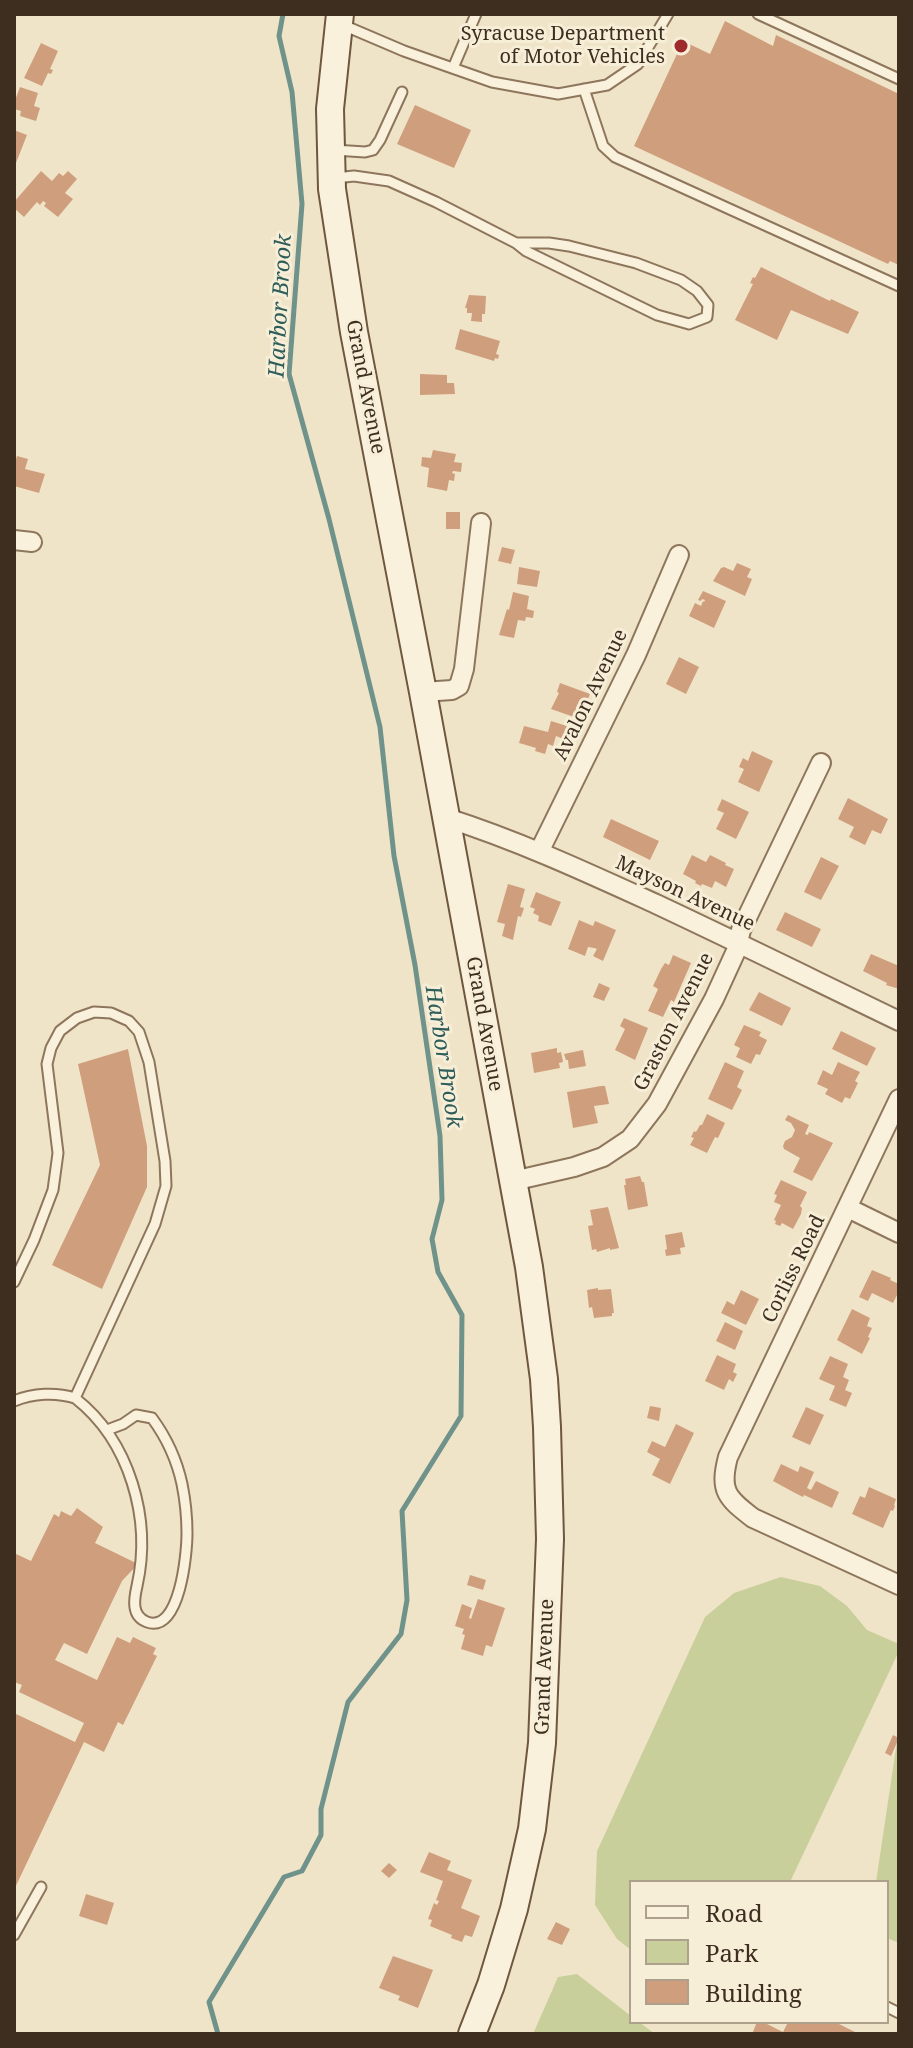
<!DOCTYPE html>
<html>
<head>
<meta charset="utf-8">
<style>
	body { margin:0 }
	#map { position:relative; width:913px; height:2048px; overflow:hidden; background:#f0e4c8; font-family:"Noto Serif",serif }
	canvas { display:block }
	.frame { position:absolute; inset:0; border:16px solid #3d2e20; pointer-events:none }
	.legend { position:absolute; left:629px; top:1880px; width:260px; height:144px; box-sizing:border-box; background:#f7eed8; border:2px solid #ada18e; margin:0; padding:10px 14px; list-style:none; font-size:24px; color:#3d2e20 }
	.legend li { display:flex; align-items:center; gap:16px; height:40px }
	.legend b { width:40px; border:2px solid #ada18e }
</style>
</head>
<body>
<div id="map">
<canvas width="913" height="2048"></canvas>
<div class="frame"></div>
<ul class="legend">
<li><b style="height:10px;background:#faf1dc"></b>Road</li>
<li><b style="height:22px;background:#c9cf9b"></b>Park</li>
<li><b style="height:22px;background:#cf9f7d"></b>Building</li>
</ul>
</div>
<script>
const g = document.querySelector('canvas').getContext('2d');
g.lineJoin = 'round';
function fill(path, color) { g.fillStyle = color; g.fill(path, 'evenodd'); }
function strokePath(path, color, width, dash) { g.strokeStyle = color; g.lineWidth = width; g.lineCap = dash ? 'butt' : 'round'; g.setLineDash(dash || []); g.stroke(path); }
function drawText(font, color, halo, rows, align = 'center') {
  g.font = font + ' "Noto Serif",serif'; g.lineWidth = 6; g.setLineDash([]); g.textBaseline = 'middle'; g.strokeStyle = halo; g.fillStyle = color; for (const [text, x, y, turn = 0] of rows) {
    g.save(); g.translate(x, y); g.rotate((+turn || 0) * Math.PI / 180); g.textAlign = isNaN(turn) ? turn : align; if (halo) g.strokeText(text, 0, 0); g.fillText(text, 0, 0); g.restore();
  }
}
fill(new Path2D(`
	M781 1577 820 1586 847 1606 867 1630 899 1644V1651L790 1882H631V1950L617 1939 595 1905 597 1851 705 1617 734 1593Z
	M899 1728V1943L887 1938V1882H876Z
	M577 1974 631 2016V2022H639L655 2034H533L558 1977Z`), '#c9cf9b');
strokePath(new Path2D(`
	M218 2034 209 2002 284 1877 302 1871 321 1835V1809L348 1702 401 1634 407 1600 402 1511 461 1416 462 1315 438 1272 432 1239 442 1200 440 1136 415 965 394 856 380 727 329 519 289 374 302 204 292 92 279 36 283 14`), '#6f938a', 5);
fill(new Path2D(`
	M725 21 773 46 776 35 899 94V265L890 261 888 264 634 146 683 41 710 54Z
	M41 43 58 51 50 69 53 70 51 74 48 73 42 86 24 78Z
	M20 87 38 93 34 106 40 108 36 121 20 116 21 111 14 109V103Z
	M415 105 471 130 454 168 397 144Z
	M14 130 27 135 14 168Z
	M41 171 52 181 59 173 63 176 68 171 77 179 65 193 73 199 58 217 44 206 46 203 43 201 40 205 37 202 24 217 14 208V202Z
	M761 267 830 301 831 299 859 312 848 334 791 310 777 340 735 320 753 284 750 283 753 277 755 278Z
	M469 295 486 296 485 314H482V322L471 321 472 313H467V308H465Z
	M460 329 500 341 496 354 499 355 498 359 495 358 494 361 455 349Z
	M420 374 447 375V383H454L455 394 420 395Z
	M433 450 456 454 454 462 462 463 461 472 453 471 452 473 455 474 454 481 449 480 447 491 427 487 429 468 421 466 422 457 431 458Z
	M17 456 28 459 25 469 45 474 39 493 14 486V465Z
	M446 512H460V529H446Z
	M502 547 515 550 511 564 498 561Z
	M737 563 751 569 747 577 752 579 745 596 713 581 721 568 724 567 733 571Z
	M519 567 540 571 537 587 517 584Z
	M703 591 726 601 714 628 689 616 695 603 701 606 703 601 704 602 705 600 702 599 701 601 698 600Z
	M513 592 529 596 527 609 534 611 533 618 526 617 525 621 518 620 514 638 499 635 507 609 509 610Z
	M679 657 699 667 686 694 666 684Z
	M560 683 590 694 588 699 586 698 581 710 577 708 574 717 551 709 559 693 557 692Z
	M551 721 570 727 566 740 556 736 553 746 548 744 545 754 535 751 536 748 519 743 524 726 548 732Z
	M752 751 773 761 759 792 738 782 744 769 739 767 743 758 748 761Z
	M848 798 888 819 881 834 872 830 865 845 849 837 854 827 838 819Z
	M722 799 749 812 736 839 716 829 724 813 717 810Z
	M611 819 659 841 650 860 603 837Z
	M692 855 706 862 710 855 726 863 725 865 734 869 726 887 715 881 712 888 702 884 701 886 695 883 696 881 683 874Z
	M821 857 839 866 821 900 804 892Z
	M508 884 525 889 520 907 524 908 521 917 518 916 513 940 502 936 505 924 497 922Z
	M536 892 561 902 551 926 538 921 539 916 533 913 535 909 530 907Z
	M785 912 821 929 812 947 776 930Z
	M579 920 593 926 595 921 616 930 603 961 593 956 597 949 594 948 588 947 585 956 568 949Z
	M871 954 899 966V989L886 985 887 983 863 971Z
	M673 955 691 963 674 1002 671 1000 663 1017 648 1011 658 989 653 986 661 969 665 963 669 965Z
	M599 983 610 988 604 1001 593 997Z
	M759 992 791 1008 782 1026 749 1010Z
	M624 1018 648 1028 635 1060 615 1050 625 1029 620 1026Z
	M744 1025 761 1032 759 1036 767 1040 760 1055 756 1054 751 1064 736 1057 740 1048 734 1045Z
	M841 1031 876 1048 867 1066 832 1049Z
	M557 1048V1053L561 1052 563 1062 559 1063 560 1068 534 1073 531 1053Z
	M128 1049 147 1146V1187L102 1289 52 1265 100 1165 78 1064Z
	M583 1050 586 1066 569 1069 568 1060H566L564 1054Z
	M725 1062 744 1071 737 1087 742 1090 732 1110 708 1099Z
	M838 1062 860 1072 855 1081 858 1083 850 1099 845 1097 842 1103 825 1094 828 1089 817 1084 823 1070 832 1075Z
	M601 1086H605L609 1104 594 1106 598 1123 573 1128 567 1092Z
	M707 1114 725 1123 718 1138 715 1137 707 1153 690 1145 694 1138 691 1137 694 1131 696 1132 700 1125H702Z
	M788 1115 809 1125 805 1134 808 1135 809 1132 833 1143 812 1181 793 1172 800 1158 784 1149 783 1146 785 1141 792 1137 795 1130 791 1123 785 1120Z
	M640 1176 642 1182H644L648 1206 628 1210 624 1185H626L625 1179Z
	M781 1180 807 1192 800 1206 802 1208 801 1214 793 1229 782 1223 780 1226 775 1224 776 1221 774 1220 781 1205 774 1202 777 1195 774 1194Z
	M608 1207 619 1248 610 1250V1248L597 1252 596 1249 592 1250 588 1226 593 1225 590 1210Z
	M682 1232 685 1247 680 1248 681 1254 666 1256 665 1250 667 1249 665 1235Z
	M872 1270 891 1278 890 1280 899 1284V1291L893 1303 872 1293 868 1301 859 1297Z
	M598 1288V1290L611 1289 614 1313H612V1316L594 1318 592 1307 589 1308 587 1290Z
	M741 1290 759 1299 746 1325 721 1313 727 1301 734 1305Z
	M852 1309 870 1318 867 1326 872 1328 868 1337 870 1338 862 1354 837 1340Z
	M725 1322 743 1331 735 1350 716 1341Z
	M717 1355 736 1364 733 1372 737 1374 733 1382 729 1379 724 1390 705 1381Z
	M830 1356 848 1364 843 1377 849 1380 845 1390 852 1393 846 1407 829 1400 835 1386 819 1379Z
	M650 1406 661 1408 659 1421 647 1418Z
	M806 1407 824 1415 810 1445 792 1437Z
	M676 1424 694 1433 670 1484 652 1475 660 1459 647 1452 652 1441 665 1447Z
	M781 1464 798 1472 800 1466 814 1472 807 1488 811 1490 816 1481 839 1492 832 1508 804 1495 803 1497 795 1493 773 1481Z
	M869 1487 896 1499 894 1505 895 1506 893 1511 891 1510 883 1528 852 1514 860 1496 865 1498Z
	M77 1508 103 1527 95 1543 138 1564 122 1581 87 1654 64 1643 55 1660 97 1680 117 1637 130 1643 133 1637 156 1648 153 1654 157 1656 123 1725 118 1722 104 1752 84 1742 14 1890V1713L75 1742 84 1723 19 1692 22 1685 14 1682V1553L31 1561 54 1514 59 1517 61 1511 71 1516Z
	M470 1575 486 1580 483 1590 467 1585Z
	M478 1599 505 1608 492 1647 486 1645 483 1656 461 1649 465 1635 462 1634 464 1629 455 1626 462 1604 472 1608 469 1618 471 1619Z
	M893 1735 899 1738 891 1756 885 1753Z
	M429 1852 451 1861 447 1870 472 1880 461 1908 480 1916 472 1937 465 1935 462 1942 451 1938 452 1935 430 1926 432 1920 428 1919 434 1903 437 1905 439 1901 436 1900 443 1881 420 1872Z
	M389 1863 397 1870 389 1878 381 1871Z
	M86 1894 114 1903 107 1925 79 1916Z
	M556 1922 570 1929 562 1945 547 1939Z
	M393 1956 433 1970 418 2008 398 2000 400 1996 379 1988Z
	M757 2022H763L783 2032 788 2022H835L859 2034H752Z`), '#cf9f7d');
const lane = new Path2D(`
	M758 14 899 79
	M343 25 404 51 492 82 558 94 607 85 638 64 668 14
	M453 68 476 14
	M584 89 603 146 615 157 899 286
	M334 150 365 152 373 150 380 140 402 92
	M335 178 354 176 389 181 436 202 516 243H549L569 246 636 263 681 280 697 291 708 305 707 317 689 324 657 315 526 251 516 243
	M14 1282 34 1240 53 1190 58 1153 47 1064 51 1048 60 1031 77 1018 94 1012 111 1013 129 1021 139 1032 149 1062 165 1161 166 1186 155 1224 75 1398C56 1392 33 1393 14 1401
	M75 1398C130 1441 152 1519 137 1586 134 1599 131 1616 147 1622 180 1634 187 1553 187 1533 187 1517 185 1499 182 1484 177 1461 166 1437 152 1418L136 1415 123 1424 107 1430
	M14 1935 41 1887
	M887 2007 899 2013`);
const street = new Path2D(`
	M14 540 32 542
	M423 692 452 690 459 686 464 669 481 523
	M447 818C519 841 588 873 656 904 737 942 818 982 899 1021
	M539 852 636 655 679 555
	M899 1099 728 1457C719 1491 727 1498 753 1518L899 1585
	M513 1181 574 1167 603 1157 630 1139 657 1104 714 999 736 951 741 930 821 763
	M848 1208 899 1233`);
const secondary = new Path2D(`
	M340 14 330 109 332 189 354 332 423 692 529 1267 544 1379 547 1427 550 1539 542 1743 532 1829 514 1909 491 1985 472 2034`);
strokePath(lane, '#8d765c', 13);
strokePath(street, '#8d765c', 22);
strokePath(secondary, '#6f573f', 30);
strokePath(lane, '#faf1dc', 9);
strokePath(street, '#faf1dc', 18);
strokePath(secondary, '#faf1dc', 26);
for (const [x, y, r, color] of [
	[681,46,8,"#9e2a2b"]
]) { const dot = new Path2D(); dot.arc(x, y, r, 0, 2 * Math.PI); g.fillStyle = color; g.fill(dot); strokePath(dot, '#f7eed8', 3); }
drawText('20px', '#3d2e20', '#f7eed8', [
	["Syracuse Department",665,34],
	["of Motor Vehicles",665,57]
], 'right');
drawText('20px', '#3d2e20', '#f7eed8', [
	["Grand Avenue",365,387,79],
	["Avalon Avenue",591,695,-64],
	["Mayson Avenue",685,894,25],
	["Graston Avenue",674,1022,-63],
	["Grand Avenue",484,1024,80],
	["Corliss Road",794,1269,-64],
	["Grand Avenue",545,1667,-88]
]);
drawText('italic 22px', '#2f5d5a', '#f7eed8', [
	["Harbor Brook",281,306,-87],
	["Harbor Brook",443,1057,81]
]);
</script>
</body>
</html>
